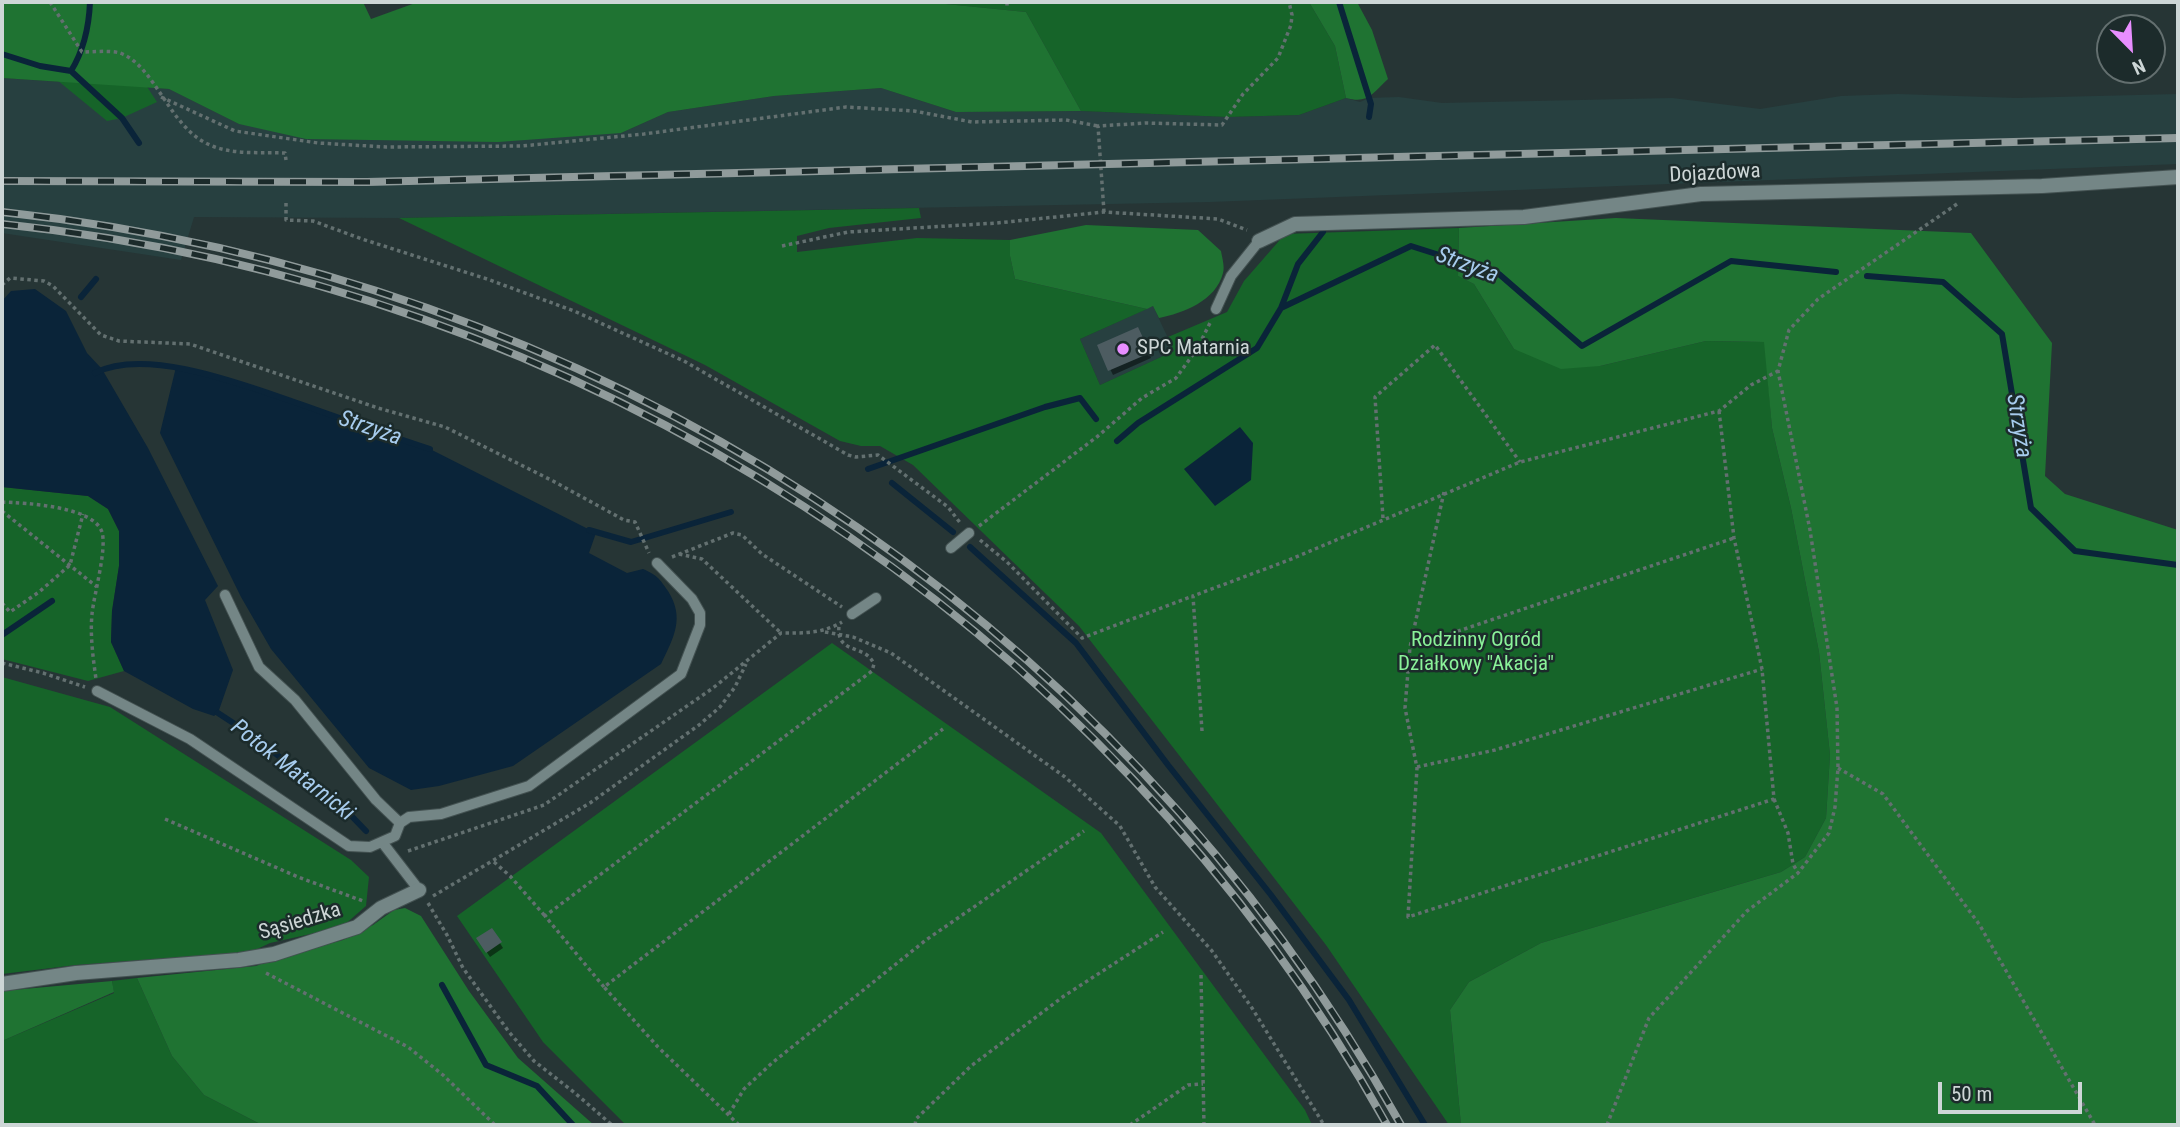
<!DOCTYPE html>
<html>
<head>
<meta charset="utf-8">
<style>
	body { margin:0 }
	#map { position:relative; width:2180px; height:1127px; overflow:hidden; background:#263535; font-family:"Roboto Condensed",sans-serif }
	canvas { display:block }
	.frame { position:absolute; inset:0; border:4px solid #cdd6d6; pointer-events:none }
	.north { position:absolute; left:2096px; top:14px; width:70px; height:70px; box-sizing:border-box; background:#1c2b2b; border:2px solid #636f6f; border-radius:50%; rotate:156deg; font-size:19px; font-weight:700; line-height:28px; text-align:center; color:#cdd6d6 }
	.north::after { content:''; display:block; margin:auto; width:24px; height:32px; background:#e88eff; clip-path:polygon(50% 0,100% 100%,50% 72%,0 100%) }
	.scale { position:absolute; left:1938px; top:1082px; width:144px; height:32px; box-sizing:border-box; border:4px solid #cdd6d6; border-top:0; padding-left:9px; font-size:21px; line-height:24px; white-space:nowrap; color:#cdd6d6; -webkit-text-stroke:5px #1c2b2b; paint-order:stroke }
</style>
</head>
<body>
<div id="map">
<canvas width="2180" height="1127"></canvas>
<div class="frame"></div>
<div class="north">N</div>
<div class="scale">50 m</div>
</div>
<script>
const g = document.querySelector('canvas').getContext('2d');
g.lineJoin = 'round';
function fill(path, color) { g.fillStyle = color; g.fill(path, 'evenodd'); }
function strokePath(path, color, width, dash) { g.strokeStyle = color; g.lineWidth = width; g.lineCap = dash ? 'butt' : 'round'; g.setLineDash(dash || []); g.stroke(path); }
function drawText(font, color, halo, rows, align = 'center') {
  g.font = font + ' "Roboto Condensed",sans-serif'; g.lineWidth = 5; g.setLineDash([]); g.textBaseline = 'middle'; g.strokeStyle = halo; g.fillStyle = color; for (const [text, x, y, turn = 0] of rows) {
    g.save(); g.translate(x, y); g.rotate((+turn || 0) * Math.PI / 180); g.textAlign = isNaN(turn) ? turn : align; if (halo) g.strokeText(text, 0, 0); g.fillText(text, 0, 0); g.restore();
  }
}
fill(new Path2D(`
	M2 78 169 89 239 124 621 133 668 112 774 96 881 88 956 112 1081 111 1228 117 1299 115 1346 98 1360 102 1369 98 1399 97 1442 103 1672 98 1760 109 1841 96 1898 94 2016 98 2178 94V164L1210 202 399 218 194 217 181 260 2 233Z
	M1153 306 1174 351 1100 385 1080 339Z`), '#274040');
fill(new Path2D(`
	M942 2H1309L1335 46 1346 98 1299 115 1228 117 1081 111 1026 12 945 4Z
	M40 66 140 76 157 102 122 118 107 121Z
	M919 208 921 218 829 228 797 236V252L917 238 1010 240V256L1015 279 1147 309 1080 339 1100 385 1174 351 1168 337 1227 312 1244 281 1285 234 1459 228 1458 276 1474 284 1514 349 1600 366 1706 341 1765 342 1772 428 1791 508 1819 652 1830 755 1826 818 1805 857 1781 872 1541 943 1469 982 1450 1010 1461 1125H1449L1326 945 1079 626 913 465 880 446H861L840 441 705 365 399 218Z
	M2 487 88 496 108 509 119 531V566L112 611 111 642 124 671 88 681 2 659Z
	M832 643 1101 833 1305 1110 1312 1125H626L543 1042 457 916Z
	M2 677 110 707 351 860 369 877 366 906 342 927 270 943 251 952 76 965 2 974Z
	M137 978 172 1056 204 1095 262 1125H2V1041L114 993 112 981Z`), '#166429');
fill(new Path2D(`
	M2 2H363L371 19 418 2H942L946 4 1026 12 1081 111 956 112 881 88 774 96 668 112 621 133 498 142 306 139 239 124 169 89 2 78Z
	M1309 2H1357L1372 30 1388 79C1372 94 1368 104 1346 98L1335 46Z
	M1616 218 1971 233 2052 343 2045 476 2065 494 2178 530V1125H1461L1450 1010 1469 982 1541 943 1781 872 1805 857 1826 818 1830 755 1819 652 1791 508 1772 428 1764 342 1706 341 1600 366 1561 369 1514 349 1474 284 1458 276 1459 228Z
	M1086 225 1198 230 1221 251C1222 257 1225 267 1223 273 1216 301 1183 313 1159 318L1153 306 1147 309 1015 279 1010 256V240Z
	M405 908 421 916 469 991 518 1058 594 1125H262L204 1095 172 1056 137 978 256 966 276 958 343 940 373 925 394 910Z
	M112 981 114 992 2 1041V991Z`), '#1f7332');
fill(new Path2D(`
	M35 289 66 311 87 353 102 369 148 448 218 586 205 600 233 670 218 713 214 716 193 709 124 671 111 642 112 611 119 566V531L108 509 88 496 2 487V301L11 291Z
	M176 367 216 376 430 449 596 533 589 553 627 573 643 569C657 575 659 578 668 591 685 618 674 637 661 664L513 766 439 786 411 790 369 768 271 649 241 597 160 433Z
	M1240 427 1253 443 1251 480 1215 506 1184 469Z`), '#0a2439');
fill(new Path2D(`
	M1140 334 1151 358 1113 375 1099 346Z
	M492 930 503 948 490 957 478 939Z`), '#0007');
strokePath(new Path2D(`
	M1339 2 1371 104 1369 117
	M2 54 40 66 71 71 122 118 139 143
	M71 71C84 50 89 26 90 2
	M1867 276 1943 282 2002 334 2031 508 2075 551 2178 565
	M81 297 96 279
	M1281 308 1298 264 1323 232
	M95 373C148 346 249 387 303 405 345 420 387 435 430 449
	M1117 441 1138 423 1257 348 1281 308 1411 246 1499 274 1582 346 1731 261 1836 272
	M868 469 1045 407 1080 398 1096 419
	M892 483 953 532
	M589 530 631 542 731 512
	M970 547 1076 643 1168 765 1271 895 1349 1000 1425 1125
	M2 635 52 601
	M218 713 250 734 338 802 366 831
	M442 985 486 1065 537 1086 573 1125`), '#0a2439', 6);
fill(new Path2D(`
	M1138 327 1150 353 1108 371 1097 345Z
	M492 928 502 942 486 953 476 938Z`), '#4d5c61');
const lane = new Path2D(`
	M1216 309 1231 276 1259 241
	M951 548 969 533
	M225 595 259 667 295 700 376 800 400 823
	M852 614 876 598
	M97 691 190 739 349 846 370 847 395 836 400 823 409 817 441 814 529 786 681 674 700 625V613L692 599 657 563
	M382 842 419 890`);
const street = new Path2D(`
	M1259 241 1295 224 1524 217 1701 194 2042 186 2178 177
	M2 984 76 973 239 960 274 954 357 927 381 908 419 890`);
strokePath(lane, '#435151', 12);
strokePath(street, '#435151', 16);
strokePath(new Path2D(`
	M50 2 82 52C93 52 109 50 120 53 156 66 169 128 210 145 232 155 261 152 285 153L286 160
	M1007 2V6
	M161 97 235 131 318 143 386 147 522 146 644 134 846 107 914 111 972 122 1066 120 1098 126
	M286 203V220L313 221 362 239 487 279 574 311 684 361 848 455 856 457 878 455 948 507 961 524
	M1104 212 1098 126 1146 123 1222 125 1243 94 1278 58 1291 25 1292 15 1289 2
	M782 246 848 232 997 223 1104 212 1218 219 1247 230
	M2 285 10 278 44 281 53 286 101 335 119 341 190 344 378 408 445 427 553 481 624 520 635 522 649 553
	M1444 492 1410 647 1405 708 1417 768 1408 917 1774 799 1762 669 1734 538 1719 411
	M2 502C25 503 93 506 102 532 107 550 94 594 92 614 90 636 93 657 96 679
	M2 511 97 587
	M1383 518 1375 397 1435 345 1520 462
	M979 526 1098 436 1142 398 1176 378 1197 349 1211 321
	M980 540 1007 562 1082 638 1193 596
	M679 554 702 559 781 633
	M672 557 733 533 742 535 762 554 842 607
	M2 603 10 612 39 592 70 565 83 514
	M825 632 853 637 891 653 1065 777 1120 826 1155 887 1212 951 1252 1008 1324 1125
	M1411 647 1734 538
	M2 663 43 673 85 687
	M1202 731 1193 596 1289 560 1520 462 1719 411 1751 385 1778 371
	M1417 767 1495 750 1762 669
	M1838 768 1883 794 1979 924 2095 1125
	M1774 799 1788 833 1793 864 1798 873
	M165 819 298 877 363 901
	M408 851 544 805 713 688 781 633C803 633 822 634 842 622
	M494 862 510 876 545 916
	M433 896 590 803 699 725 720 707 735 687 746 664
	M428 903 447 935 463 968 509 1032 534 1061 575 1093 612 1125
	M266 973 408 1047 443 1075 495 1125
	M1201 975 1204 1125
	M604 987 545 916 872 671 874 664C865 643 836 656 839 625
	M729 1114 744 1089 772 1063 926 940 1084 831
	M739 1125 658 1047 604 987 943 729
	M915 1125 916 1119 971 1066 1064 996 1163 932
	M1130 1125 1188 1085 1203 1084
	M1607 1125 1649 1018 1747 911 1798 873 1829 833 1835 807 1838 768 1837 708 1810 530 1778 371 1789 330 1818 299 1957 204`), '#637070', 3.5, [3.5, 3.5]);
strokePath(lane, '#748686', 10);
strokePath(street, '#748686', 14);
const rail = new Path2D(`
	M2 181 367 182 2178 138
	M2 212C588 274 1113 608 1401 1125
	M2 224C576 283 1105 618 1387 1125`);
strokePath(rail, '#909b9b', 8);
strokePath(rail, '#1c2b2b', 5, [16]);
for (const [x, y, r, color] of [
	[1123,349,7,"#e88eff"]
]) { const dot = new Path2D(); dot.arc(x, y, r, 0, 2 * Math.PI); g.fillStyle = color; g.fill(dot); strokePath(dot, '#1c2b2b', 2.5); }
drawText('21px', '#cdd6d6', '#1c2b2b', [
	["Dojazdowa",1715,174,-3],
	["Sąsiedzka",300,922,-17]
]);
drawText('21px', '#cdd6d6', '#1c2b2b', [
	["SPC Matarnia",1137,349]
], 'left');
drawText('21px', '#8af299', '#1c2b2b', [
	["Rodzinny Ogród",1476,641],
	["Działkowy \"Akacja\"",1476,665]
]);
drawText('italic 23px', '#a7ccee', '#1c2b2b', [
	["Strzyża",1467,266,20],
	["Strzyża",2018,426,81],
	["Strzyża",370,429,19],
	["Potok Matarnicki",292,771,38]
]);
</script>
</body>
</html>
